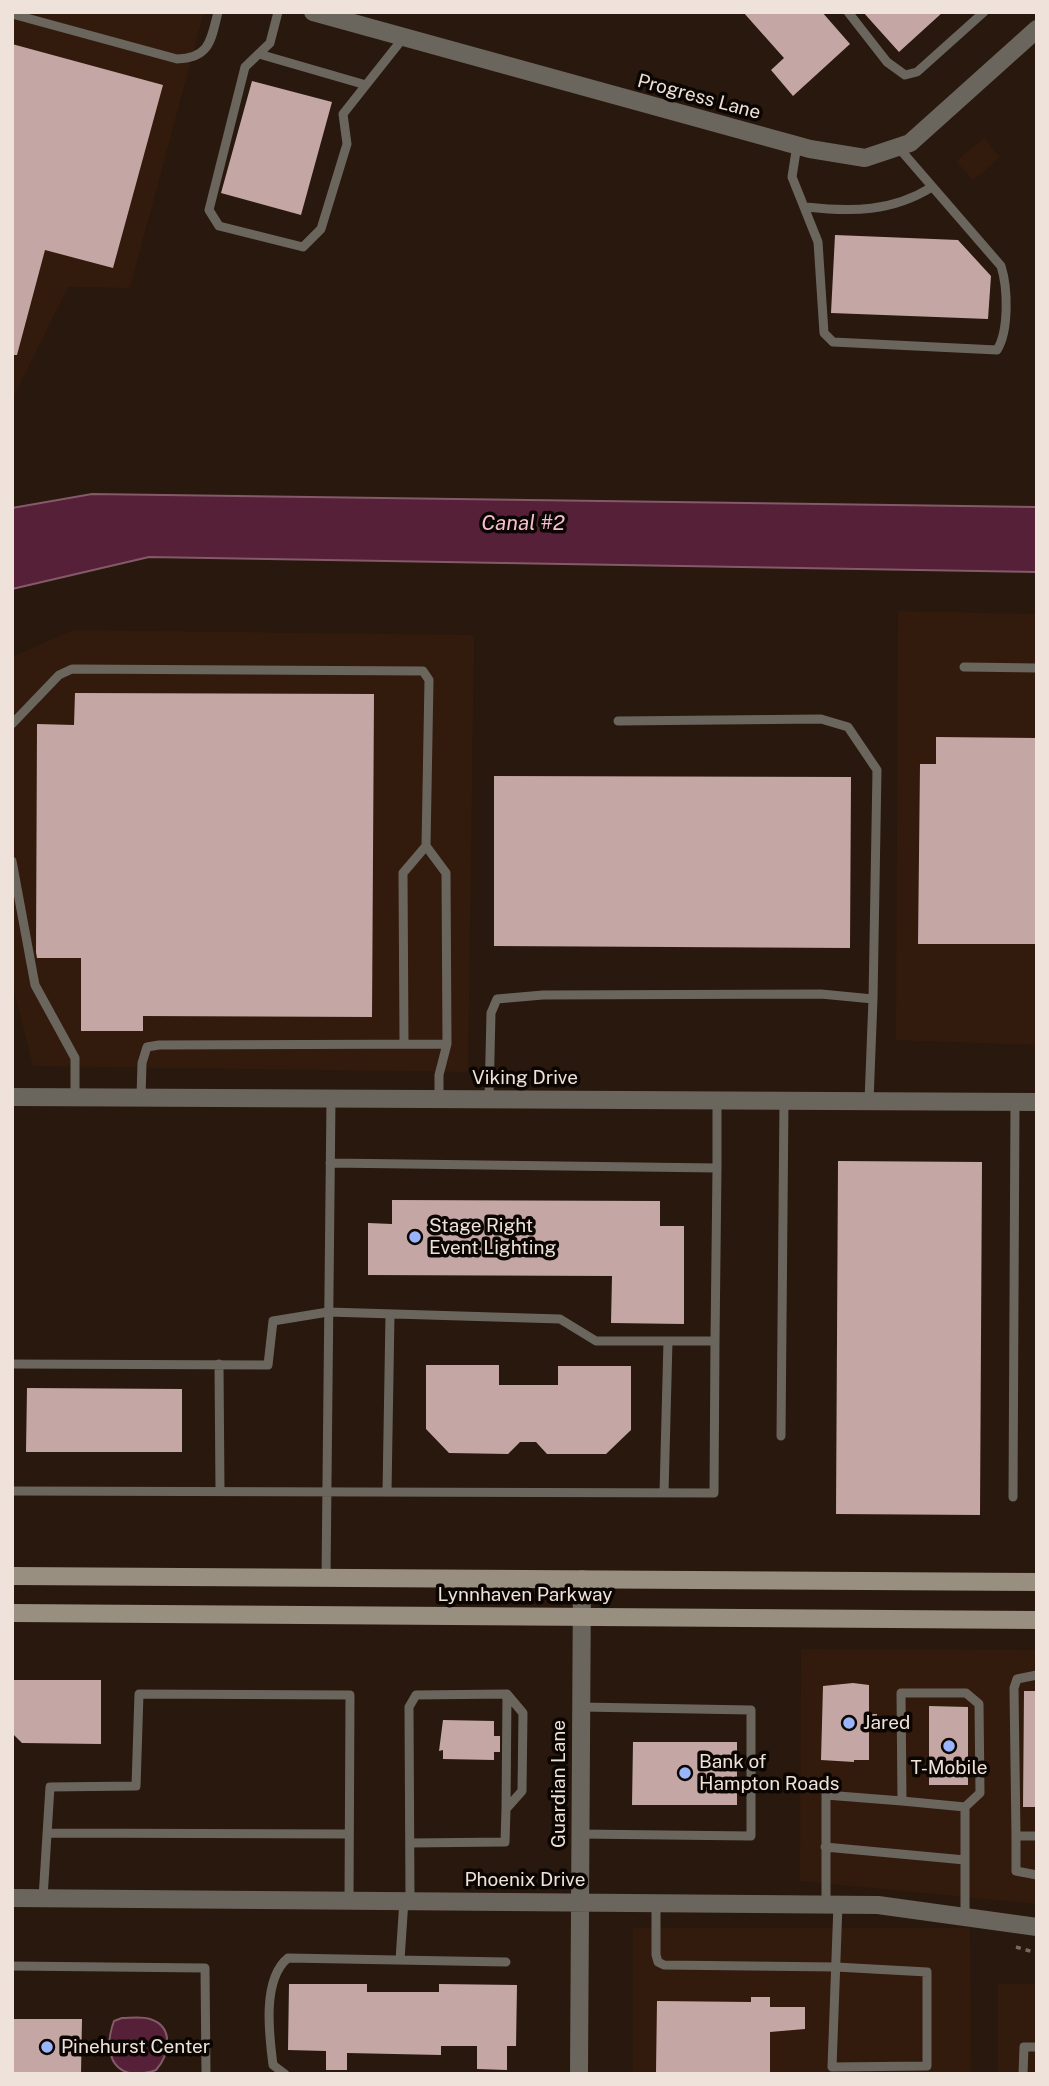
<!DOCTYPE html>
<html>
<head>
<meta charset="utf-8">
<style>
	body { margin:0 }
	#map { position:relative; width:1049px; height:2086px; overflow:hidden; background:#29180d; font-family:"Public Sans",sans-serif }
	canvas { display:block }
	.frame { position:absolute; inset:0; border:14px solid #eee2da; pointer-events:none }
</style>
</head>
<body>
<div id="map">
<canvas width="1049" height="2086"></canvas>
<div class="frame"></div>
</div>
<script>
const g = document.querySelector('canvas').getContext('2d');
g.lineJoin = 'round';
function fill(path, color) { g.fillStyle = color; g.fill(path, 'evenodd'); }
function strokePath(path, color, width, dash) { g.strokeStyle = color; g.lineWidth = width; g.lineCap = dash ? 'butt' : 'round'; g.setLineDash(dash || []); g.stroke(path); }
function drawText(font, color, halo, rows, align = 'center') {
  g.font = font + ' "Public Sans",sans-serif'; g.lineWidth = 7; g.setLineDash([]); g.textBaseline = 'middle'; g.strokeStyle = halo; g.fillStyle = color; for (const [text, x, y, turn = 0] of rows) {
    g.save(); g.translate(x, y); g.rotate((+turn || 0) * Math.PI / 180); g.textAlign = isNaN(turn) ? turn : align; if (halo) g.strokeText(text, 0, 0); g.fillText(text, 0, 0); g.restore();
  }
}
fill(new Path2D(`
	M12 12H204L130 288 68 287 12 400Z
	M984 138 1000 157 973 181 956 161Z
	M898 611 1037 614V1045L896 1040Z
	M73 630 474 635 468 1072 33 1066 12 982V657Z
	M801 1649 1037 1650V1904L800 1881Z
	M633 1928H970L971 2074H633Z
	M998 1984H1037V2074H998Z`), '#321b0c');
const water = new Path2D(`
	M92 494 1037 507V572L149 557 12 589V508Z
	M122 2018C130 2018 142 2016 150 2019 175 2027 169 2055 156 2070 116 2084 101 2056 114 2021Z`);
fill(water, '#562038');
strokePath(water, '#845a69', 2);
fill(new Path2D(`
	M743 12H822L850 44 793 96 771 70 784 58Z
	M863 12H943L899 52Z
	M12 44 163 85 113 268 45 250 17 355H12Z
	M252 81 332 102 301 215 221 193Z
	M835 235 958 240 991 276 988 319 831 313Z
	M75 693 374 694 372 1017 143 1016V1031H81V958H37L36 952 37 724 74 725Z
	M936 737 1037 738V944H918L920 764H936Z
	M494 776 851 777 850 948 494 946Z
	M838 1161 982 1162 980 1515 836 1514Z
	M392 1200 660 1201V1226H684V1324L611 1323 612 1276 368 1275V1223L392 1224Z
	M426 1365H499V1385H558V1366H631V1430L606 1454H547L536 1442H520L508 1454 449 1453 426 1429Z
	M27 1388 182 1389V1452H26Z
	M12 1680H101V1744L22 1743 12 1733Z
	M853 1683 869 1685V1714H877V1730H869V1760H854V1762L821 1760 823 1686Z
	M1024 1691H1037V1807H1023Z
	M929 1706 968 1707V1785H929Z
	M443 1720 494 1721V1736H500V1752H494V1760L443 1759V1750L439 1751Z
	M633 1742H737V1805H632Z
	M289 1984H367V1992H439V1984L517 1985 516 2046H507V2070L477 2069V2046H441V2055L347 2053V2070H326V2051L288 2050Z
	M751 1997H770V2007H805V2029L770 2032V2073L656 2072 657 2001 751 2002Z
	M12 2019H82L81 2074H12Z`), '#c4a7a5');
strokePath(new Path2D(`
	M1016 1947 1037 1953`), '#78695f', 3.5, [5, 5]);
strokePath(new Path2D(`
	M278 12 270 43 245 67 209 210 219 226 303 247 321 229 347 144 343 114 404 37
	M848 12 887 62 905 75 917 72 984 12
	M12 14 177 59C210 58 211 40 218 12
	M259 54 366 85
	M797 145 792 177 818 242 824 333 833 342 997 350C1009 331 1008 288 1001 266L898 147
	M806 207C852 212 892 212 932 187
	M964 667 1037 668
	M618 721 821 719 848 727 877 770 873 999
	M12 724 59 675 72 669 423 671 429 680 426 846
	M12 861 35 985 75 1058V1097
	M404 1043 403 873 426 846 446 873 447 1044
	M141 1097 142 1063 147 1047 159 1045 447 1044 439 1075V1099
	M489 1099 491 1013 497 999 543 995 821 994 873 999 869 1101
	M330 1163 717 1168V1100
	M12 1364 268 1365 273 1321 328 1312 560 1319 596 1341H715L717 1168
	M219 1364 220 1491
	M781 1436 784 1100
	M12 1491 714 1493 715 1341
	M387 1492 390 1314
	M664 1493 668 1341
	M1013 1497 1015 1102
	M326 1578 331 1098
	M902 1801 965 1807V1915
	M506 1809 507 1694
	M47 1833 349 1834
	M580 1834 751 1836V1710L581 1707
	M1016 1836 1014 1688 1017 1679 1037 1675
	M1037 1836H1016V1871L1037 1875
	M410 1843 505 1842 506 1809 522 1791 523 1713 507 1694 416 1695 409 1707 410 1900
	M825 1847 965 1860
	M43 1898 50 1787 136 1786 139 1694 350 1695 349 1900
	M656 1902V1955L658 1962 664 1965 836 1967 927 1972V2066L832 2067 838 1904
	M826 1904V1795L902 1801 901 1693H966L979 1704 980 1793 965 1807
	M400 1960 404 1900
	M12 1966 205 1968 206 2074
	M285 2074 273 2065C269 2034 262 1979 288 1958L506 1962
	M1023 2074 1024 2047H1037`), '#6b665d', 9);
strokePath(new Path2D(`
	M313 12 810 149 865 158 910 143 1037 29
	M12 1097 1037 1102
	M12 1898 878 1905 1037 1927
	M579 2074 582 1579`), '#6b665d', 18);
strokePath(new Path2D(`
	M12 1576 1037 1582
	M12 1613 1037 1620`), '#988f81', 18);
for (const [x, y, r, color] of [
	[415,1237,7,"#9ab5fd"],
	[849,1723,7,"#9ab5fd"],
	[949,1746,7,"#9ab5fd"],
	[685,1773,7,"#9ab5fd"],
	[47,2047,7,"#9ab5fd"]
]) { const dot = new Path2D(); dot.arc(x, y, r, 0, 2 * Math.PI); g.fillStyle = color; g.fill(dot); strokePath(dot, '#0c0603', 2.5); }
drawText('19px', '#eee2da', '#0c0603', [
	["Progress Lane",699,97,15],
	["Viking Drive",525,1078],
	["Lynnhaven Parkway",525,1595],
	["Guardian Lane",559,1784,-90],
	["Phoenix Drive",525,1880]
]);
drawText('19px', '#eee2da', '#0c0603', [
	["Stage Right",429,1226],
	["Event Lighting",429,1248],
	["Jared",863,1723],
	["Bank of",699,1762],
	["Hampton Roads",699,1784],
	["T-Mobile",949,1768,"center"],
	["Pinehurst Center",61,2047]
], 'left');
drawText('italic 21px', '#f5bed2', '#0c0603', [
	["Canal #2",523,524]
]);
</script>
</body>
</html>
